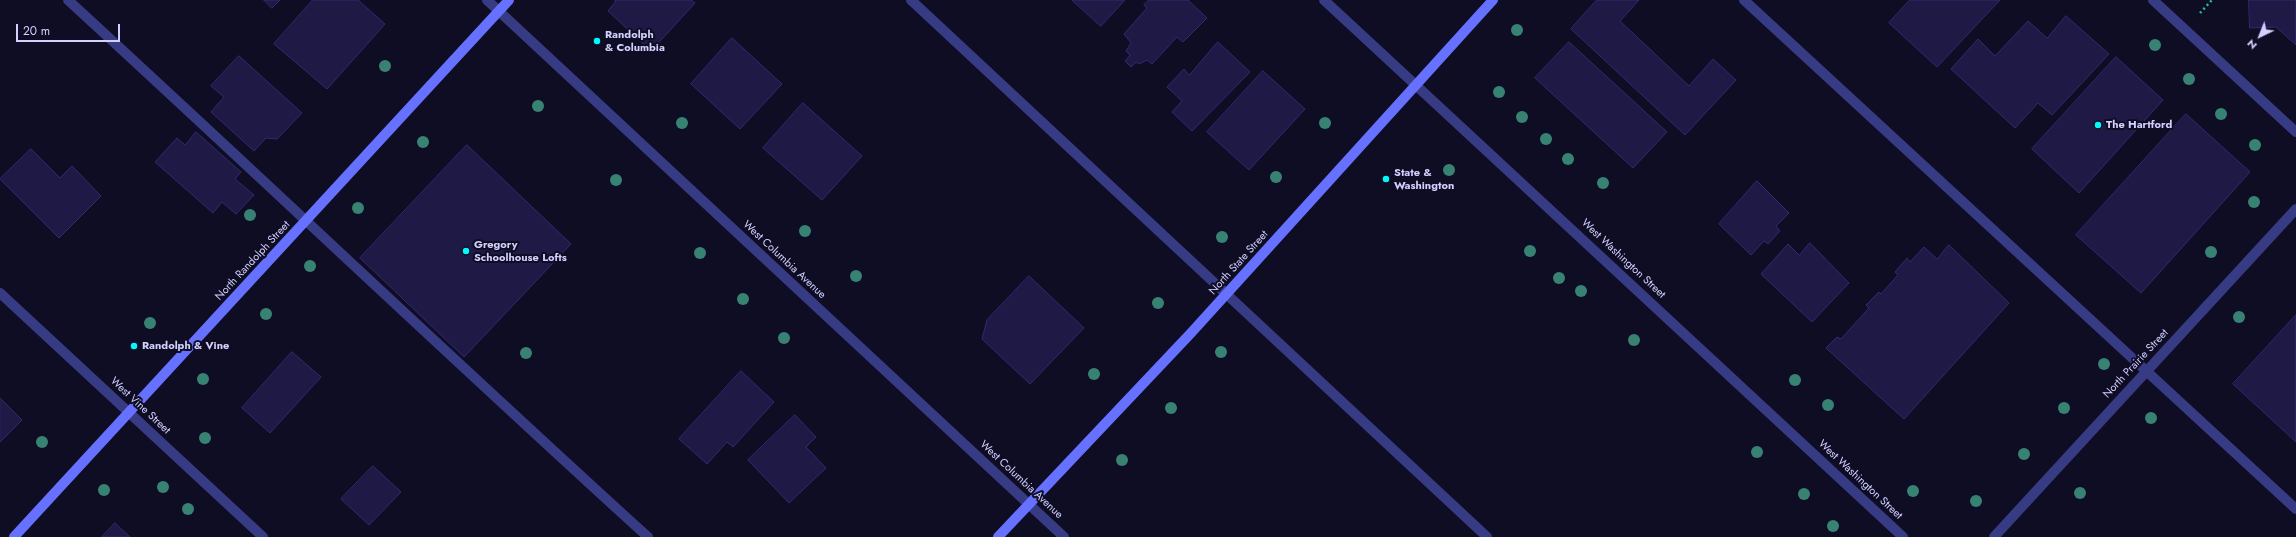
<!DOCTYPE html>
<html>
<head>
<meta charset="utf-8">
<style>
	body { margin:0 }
	#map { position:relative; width:2296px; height:537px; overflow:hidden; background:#0f0d24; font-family:Jost,sans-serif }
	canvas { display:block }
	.north { position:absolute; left:2240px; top:16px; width:40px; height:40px; -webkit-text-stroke:3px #0f0d24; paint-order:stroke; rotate:223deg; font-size:11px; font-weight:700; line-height:16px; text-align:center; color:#d1d0ff }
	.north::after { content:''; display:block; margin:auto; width:14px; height:18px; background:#d1d0ff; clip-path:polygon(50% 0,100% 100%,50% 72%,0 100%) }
	.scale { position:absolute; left:16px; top:24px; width:104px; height:18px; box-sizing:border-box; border:2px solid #d1d0ff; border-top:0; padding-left:5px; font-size:12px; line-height:14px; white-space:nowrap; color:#d1d0ff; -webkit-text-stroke:3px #0f0d24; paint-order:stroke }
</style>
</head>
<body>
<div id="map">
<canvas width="2296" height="537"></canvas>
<div class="north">N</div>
<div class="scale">20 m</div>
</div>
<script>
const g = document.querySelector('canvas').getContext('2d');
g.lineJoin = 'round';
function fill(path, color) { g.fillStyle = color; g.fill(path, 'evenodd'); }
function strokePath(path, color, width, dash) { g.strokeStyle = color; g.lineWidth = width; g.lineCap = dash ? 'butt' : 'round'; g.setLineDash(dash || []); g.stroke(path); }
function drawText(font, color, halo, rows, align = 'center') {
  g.font = font + ' Jost,sans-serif'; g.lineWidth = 4; g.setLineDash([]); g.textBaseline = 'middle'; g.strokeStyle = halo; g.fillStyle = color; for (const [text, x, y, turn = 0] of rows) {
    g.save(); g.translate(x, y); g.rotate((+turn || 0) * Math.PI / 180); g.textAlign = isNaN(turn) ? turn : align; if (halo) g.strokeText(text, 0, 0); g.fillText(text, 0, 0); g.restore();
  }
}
const building = new Path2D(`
	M264 0H280L272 8Z
	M313 0H358L385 24 327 89 274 44Z
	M615 0H691L695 3 651 51 608 11 616 1Z
	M1072 0H1125L1101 26Z
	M1149 0H1188L1207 18 1183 42 1177 37 1152 64 1147 60 1139 64 1136 62 1131 67 1125 61 1130 55 1126 51 1131 43 1124 34 1147 8 1144 5Z
	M1597 0H1639L1620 21 1689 86 1713 59 1736 80 1685 135 1571 29Z
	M1910 0H2000L1937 67 1889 23Z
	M2249 0H2296V45L2276 27 2250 28Z
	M2066 16 2109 54 2052 115 2038 103 2015 128 1951 69 1978 39 1995 56 2028 21 2047 38Z
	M732 38 782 84 740 129 691 84Z
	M1218 42 1250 72 1192 131 1172 112 1182 101 1167 87 1184 69 1189 75Z
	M1569 42 1667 132 1633 168 1535 78Z
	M239 56 302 113 277 139 266 138 254 151 211 112 224 97 211 86Z
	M2116 57 2163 100 2079 193 2032 149Z
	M1263 71 1305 109 1249 170 1207 132Z
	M803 103 862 156 822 200 763 148Z
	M2186 114 2250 172 2141 293 2076 235Z
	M196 132 241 172 235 179 254 195 236 214 222 202 213 213 155 162 177 138 185 145Z
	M467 145 571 244 464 357 360 258Z
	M31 149 60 178 72 166 101 196 59 238 0 179Z
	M1757 181 1789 213 1776 226 1780 231 1768 244 1764 241 1751 255 1719 224Z
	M1810 243 1849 283 1812 322 1761 274 1788 244 1799 255Z
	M1949 245 2009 303 1904 419 1826 348 1837 337 1841 339 1869 308 1866 305 1879 292 1881 294 1898 275 1895 272 1907 258 1910 262 1924 247 1937 259Z
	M1029 276 1084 328 1030 384 982 339 987 320Z
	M2296 315V442L2233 384Z
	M292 352 321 377 270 433 242 408Z
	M741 371 774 402 733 447 727 442 707 464 679 439Z
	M0 398 22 420 0 442Z
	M795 415 816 437 806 447 826 468 789 503 748 460Z
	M373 466 401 492 369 525 341 499Z
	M115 523 130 537H102Z`);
fill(building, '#1e1945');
strokePath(building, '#322a72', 1);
strokePath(new Path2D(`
	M2200 13 2212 0`), '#2bb8a3', 2.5, [2, 3]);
strokePath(new Path2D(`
	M68 0C262 178 453 360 648 537
	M911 0 1487 537
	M1744 0 2296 509`), '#373b84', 10);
strokePath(new Path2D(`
	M487 0 1064 537
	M1324 0 1903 537
	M2153 0 2296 132
	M0 293 263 537
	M1994 537 2296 209`), '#373b84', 10);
strokePath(new Path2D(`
	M14 537 509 0
	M998 537 1191 333 1493 0`), '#6771ff', 10);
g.fillStyle = '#388273';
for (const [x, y] of [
	[1517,30],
	[2155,45],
	[385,66],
	[2189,79],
	[1499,92],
	[538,106],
	[2221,114],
	[1522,117],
	[682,123],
	[1325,123],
	[1546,139],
	[423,142],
	[2255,145],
	[1568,159],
	[1449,170],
	[1276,177],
	[616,180],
	[1603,183],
	[2254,202],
	[358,208],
	[250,215],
	[805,231],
	[1222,237],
	[1530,251],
	[2211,252],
	[700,253],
	[310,266],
	[856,276],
	[1559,278],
	[1581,291],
	[743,299],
	[1158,303],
	[266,314],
	[2239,317],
	[150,323],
	[784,338],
	[1634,340],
	[1221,352],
	[526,353],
	[2104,364],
	[1094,374],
	[203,379],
	[1795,380],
	[1828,405],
	[1171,408],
	[2064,408],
	[2151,418],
	[205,438],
	[42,442],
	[1757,452],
	[2024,454],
	[1122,460],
	[163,487],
	[104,490],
	[1913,491],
	[2080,493],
	[1804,494],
	[1976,501],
	[188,509],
	[1833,526]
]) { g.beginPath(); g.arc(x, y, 6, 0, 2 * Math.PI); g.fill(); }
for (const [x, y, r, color] of [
	[597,41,4,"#00f9fb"],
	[2098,125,4,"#00f9fb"],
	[1386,179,4,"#00f9fb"],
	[466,251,4,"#00f9fb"],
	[134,346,4,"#00f9fb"]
]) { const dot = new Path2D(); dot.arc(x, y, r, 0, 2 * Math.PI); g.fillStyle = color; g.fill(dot); strokePath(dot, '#0f0d24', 1.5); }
drawText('bold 11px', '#d1d0ff', '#0f0d24', [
	["Randolph",605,35],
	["& Columbia",605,48],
	["The Hartford",2106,125],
	["State &",1394,173],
	["Washington",1394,186],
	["Gregory",474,245],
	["Schoolhouse Lofts",474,258],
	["Randolph & Vine",142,346]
], 'left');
drawText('11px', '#d1d0ff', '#0f0d24', [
	["West Washington Street",1623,259,43],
	["West Columbia Avenue",784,260,43],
	["North Randolph Street",253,261,-47],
	["North State Street",1239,263,-48],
	["North Prairie Street",2136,364,-47],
	["West Vine Street",140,406,43],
	["West Columbia Avenue",1021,480,43],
	["West Washington Street",1860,480,43]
]);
</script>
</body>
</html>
